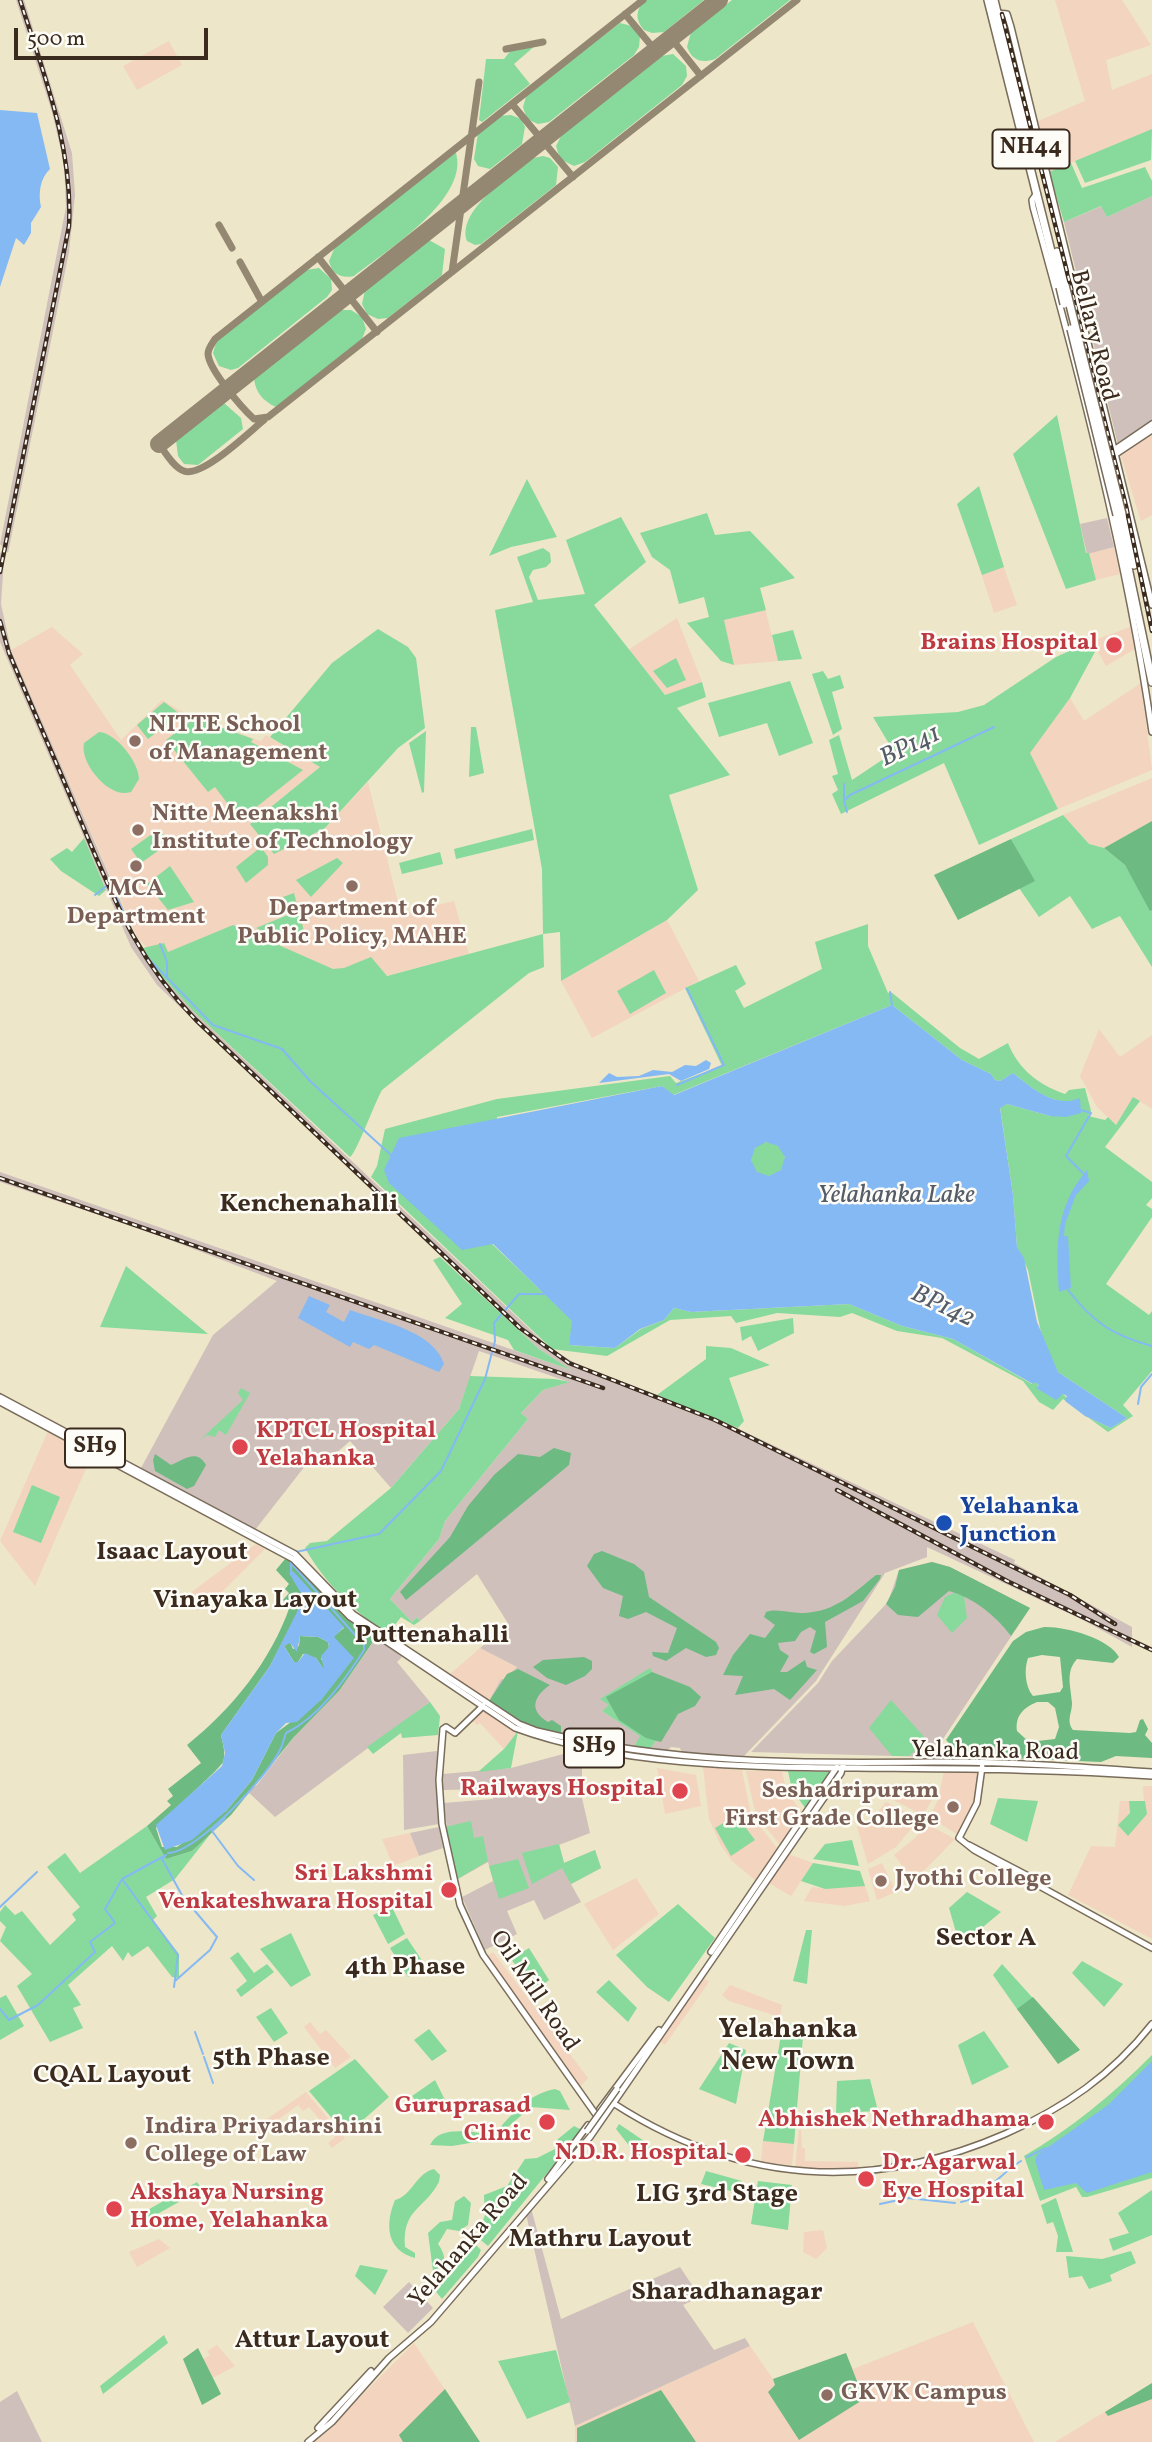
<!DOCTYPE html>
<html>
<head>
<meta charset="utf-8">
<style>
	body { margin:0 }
	#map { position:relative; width:1152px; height:2442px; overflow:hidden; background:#ede6c8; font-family:Vollkorn,serif }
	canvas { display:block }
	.scale { position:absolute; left:14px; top:28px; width:194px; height:32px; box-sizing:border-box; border:4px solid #3b2a1e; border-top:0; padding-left:9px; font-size:21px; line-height:24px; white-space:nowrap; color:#3b2a1e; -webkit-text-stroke:5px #fdfcf7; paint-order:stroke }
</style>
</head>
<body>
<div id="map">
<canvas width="1152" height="2442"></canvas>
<div class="scale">500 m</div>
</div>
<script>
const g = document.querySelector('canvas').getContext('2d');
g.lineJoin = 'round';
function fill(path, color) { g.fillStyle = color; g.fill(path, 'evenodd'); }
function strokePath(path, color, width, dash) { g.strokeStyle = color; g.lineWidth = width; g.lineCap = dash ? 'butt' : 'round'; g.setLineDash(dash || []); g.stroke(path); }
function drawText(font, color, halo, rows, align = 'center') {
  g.font = font + ' Vollkorn,serif'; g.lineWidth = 5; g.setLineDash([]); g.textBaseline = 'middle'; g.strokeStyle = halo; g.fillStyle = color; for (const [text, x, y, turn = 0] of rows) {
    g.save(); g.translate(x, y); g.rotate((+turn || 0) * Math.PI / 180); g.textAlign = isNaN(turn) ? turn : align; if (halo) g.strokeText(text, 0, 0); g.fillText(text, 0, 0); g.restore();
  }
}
fill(new Path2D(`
	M1055 0H1122L1151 45 1106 60 1112 90 1152 74V129L1049 172 1038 121 1085 101Z
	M169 41 182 65 137 90 123 66Z
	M1152 433V515L1141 521 1121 456Z
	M1114 547 1120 574 1096 580 1089 553Z
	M1000 556 1017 605 994 613 978 563Z
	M760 588 778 661 734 665 718 598Z
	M677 618 702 682 665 695 628 650Z
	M52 627 83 654 70 665 121 740 162 700 188 715 258 740 261 741 266 735 320 767 250 824 325 828 368 782 401 914 454 901 469 954 214 1021 137 937 11 650Z
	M1130 627 1135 649 1106 666 1092 641Z
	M1141 683 1152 770 1058 809 1029 753 1070 698 1084 721Z
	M1152 778V821L1104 848 1089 844 1063 815Z
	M667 920 699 981 592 1038 561 981Z
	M1099 1029 1120 1057 1152 1035V1109L1133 1097 1116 1125 1097 1107 1080 1076Z
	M48 1431 91 1457 35 1586 0 1541Z
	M256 1544 265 1549 221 1593 197 1611 185 1597Z
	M480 1648 517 1667 505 1681 501 1679 489 1701 449 1675Z
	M481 1709 518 1731 504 1749 480 1723 477 1725 471 1719Z
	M703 1767 742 1770 751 1815 777 1848 755 1880 732 1861 720 1844 709 1819Z
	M657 1768 696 1775 701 1806 665 1814Z
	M746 1771H782L786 1790 802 1813 780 1845 756 1815Z
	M944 1771 980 1772 970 1815 960 1836 929 1817 938 1800Z
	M894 1786 933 1798 923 1815 889 1798Z
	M1143 1786H1152V1939L1068 1895 1091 1846 1115 1847 1120 1801H1144Z
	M886 1802 919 1819 896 1847 868 1864 857 1827 874 1817Z
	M925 1823 955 1839 914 1881 894 1855 916 1837Z
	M410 1833 419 1856 393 1866 382 1839Z
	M788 1854 813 1863 791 1896 769 1883Z
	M882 1863 896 1892 877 1900 868 1869Z
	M851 1870 860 1871 870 1901 845 1906 804 1901 812 1887 825 1889Z
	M636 1878 659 1914 613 1950 584 1904Z
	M493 1952 588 2078 580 2087 487 1956Z
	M704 1978 709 1982 665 2045 660 2042Z
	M730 1985 782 2005 780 2017 729 2001 722 1995Z
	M310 2022 320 2034 326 2030 351 2057 335 2068 304 2027Z
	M306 2092 345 2138 332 2148 328 2143 335 2137 309 2107 303 2111 298 2105 255 2137 251 2130Z
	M799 2130H801L802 2148H805V2161L858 2162 859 2169 795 2168Z
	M763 2141 794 2144 792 2165 761 2162Z
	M823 2230 827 2248 816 2259 803 2252 804 2232Z
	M159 2239 170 2248 137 2267 129 2252Z
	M973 2322 1034 2442H575V2426L750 2346 773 2379 846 2353 853 2369Z
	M414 2343 480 2442H311L333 2424Z
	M217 2345 235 2366 213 2378 203 2359 210 2355 207 2351Z
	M1152 2383V2442H1055Z`), '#f3d4bf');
fill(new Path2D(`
	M16 0H24L72 153 75 195 69 252 8 553 0 544 66 207 64 163 52 112Z
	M1152 196V421L1118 445 1064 222 1102 206 1107 217Z
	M1107 518 1114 547 1087 554 1080 524Z
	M0 552 4 559 1 604 11 650 136 937 157 971 195 1013 551 1349 582 1367 703 1412 1015 1560 1014 1563 1132 1627V1647L1083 1620 927 1547V1557L885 1573 816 1681 744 1756 682 1753 680 1748 671 1747 667 1751 650 1749 676 1713 610 1705 602 1711 641 1736 634 1747 585 1739 562 1734 489 1701 501 1679 505 1680 517 1667 480 1648 509 1625 477 1574 420 1621 417 1617 412 1622 390 1599 439 1539 445 1521 528 1419 521 1413 543 1390 569 1382 479 1351 459 1409 391 1488 350 1441 326 1462 316 1452 255 1530 141 1468 213 1335 277 1281 144 1230 0 1182V1172L571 1370 539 1349 157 985 131 947 0 642Z
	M932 1562 950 1567 1030 1608 931 1757 751 1752 818 1683 832 1661 888 1602 899 1570Z
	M376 1638 402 1657 397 1662 430 1702 275 1817 247 1791 257 1785 293 1738 339 1691Z
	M582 1749V1798L590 1833 559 1845 564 1863 595 1850 601 1868 571 1884 581 1902 544 1920 534 1900 507 1911 517 1934 485 1950 462 1897 493 1881 488 1862 456 1880 443 1803 493 1799 492 1789 443 1790V1774L511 1768Z
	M437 1751 439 1824 404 1830 403 1755Z
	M439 1827 443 1848 419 1856 410 1833Z
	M531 2208 561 2319 680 2267 700 2297 683 2305 714 2350 745 2338 750 2346 575 2426 526 2214Z
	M409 2282 433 2308 408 2333 383 2307Z
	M17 2391 42 2442H0V2402Z`), '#cfc0bb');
fill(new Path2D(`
	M646 0H704L664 32 652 33 644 30C635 20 635 9 646 0Z
	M732 0H790L715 59C701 64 692 60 687 47L691 32Z
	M620 23 632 26 640 36 639 47 634 55 549 122 538 124 527 119 523 107 527 93Z
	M536 45 514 64 530 84 482 122 479 120 486 59H504L511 50Z
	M673 54 686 66 687 76 682 85 585 162 574 166 560 159 556 146 561 136 662 56Z
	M511 115 521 119 525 127 522 144 490 169 478 166 474 159 478 133 499 116Z
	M1152 129 1151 160 1085 183 1075 161Z
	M455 150C473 197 386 251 354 276 341 279 332 274 329 261L335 247Z
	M543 156 550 158 558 167 556 185 481 244 475 245 467 241C456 210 513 174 533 158Z
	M1071 163 1082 188 1145 167 1152 181V196L1107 217 1101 206 1064 222 1049 172Z
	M429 240 445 249 442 275 388 318 378 319 367 314 362 304 365 290Z
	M319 268 331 279 332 290 327 297 238 368 231 370 219 366 213 353 217 340 306 270Z
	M340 310H351L362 317 366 329 362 339 276 407C263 401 256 393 254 379Z
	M224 403 241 418 243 429 198 465 184 464 178 456 176 440Z
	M1057 415 1086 553H1089L1096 580 1066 589 1013 454Z
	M527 479 557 537 511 547 489 556Z
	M979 486 1004 567 982 575 957 504Z
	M707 513 715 535 750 531 795 578 760 588 766 610 724 620 734 665 721 661 687 623 709 617 704 597 679 604 670 570 652 557 640 533Z
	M621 517 646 562 594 605 665 695 702 682 706 697 677 708 730 775 669 795 698 890 667 920 561 981 560 932 543 934 544 967 529 973 382 1090C375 1102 356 1154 350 1157L195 1013 157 971 143 948 164 943 168 952 233 925 333 969 344 968 371 957 387 976 543 934 542 869 495 610 533 602 517 557 543 548 550 553 551 562 546 567 533 570 529 577 538 600 585 594 566 540Z
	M378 629 408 647 416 658 425 728 398 748 325 828 274 854 250 824 320 767 270 737 332 663Z
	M793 630 802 659 778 661 772 635Z
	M1092 641 1096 650 1070 698 1030 753 1058 809 979 845 944 763 841 814 832 794 838 790 832 776 838 774 829 740 839 735 852 780 894 752 873 717 958 712 984 705 1056 657Z
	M676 658 686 680 667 688 653 671Z
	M823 671 828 679 840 675 844 688 832 692 842 729 833 735 812 674Z
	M790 681 813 743 779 756 767 723 719 737 708 703Z
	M164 702 180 714 148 739 137 725Z
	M195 718 253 739 251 742 303 770 240 820 215 787 208 792 166 740Z
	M471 727H476L484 773 469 777Z
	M426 731 424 792 422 793 409 743Z
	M99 732C116 733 139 762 139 779L131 792C110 800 79 763 84 743Z
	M1063 815 1089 844 1104 848 1125 865 1152 910V967L1120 916 1092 929 1070 896 1039 917 1019 888 1034 881 1011 839Z
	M159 829 169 843 141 863 131 849Z
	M532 829 534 840 456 859 454 849Z
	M84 838 106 890 99 896 61 871 50 859 67 848 72 852Z
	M261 847 268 857V865L246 883 236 867Z
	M440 852 443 864 402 874 399 863Z
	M337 858 343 863 311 897 296 880Z
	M170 866 194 902 168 910 147 884Z
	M294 893 305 935 302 941 293 944 256 928 290 914 283 897Z
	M868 924V946L888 993 891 992 960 1048 979 1059 1008 1043C1018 1069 1039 1085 1065 1094L1069 1090 1085 1088 1091 1111 1088 1116 1105 1120 1108 1117 1116 1125 1133 1097 1140 1101 1105 1147 1152 1182V1198L1146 1205 1152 1209V1217L1106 1284 1149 1315 1152 1311V1371L1123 1405 1133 1416 1108 1432 1063 1399 1053 1410 1039 1402 1023 1381 942 1338 897 1331 852 1313 840 1317 777 1313 736 1323 731 1316 670 1320 607 1356 552 1349 371 1177 377 1166 385 1129 497 1099 670 1076 676 1083 722 1066 685 988 736 965 746 984 735 991 744 1008 822 969 815 942ZM892 1005 962 1060 991 1074 995 1080 1000 1081 1013 1073C1033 1089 1054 1108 1080 1099L1050 1116 1007 1104 1000 1107 1013 1195 1017 1247 1028 1270 1043 1342 1058 1372 1127 1418 1111 1428 1085 1416 1063 1394 1037 1387 1039 1385 1035 1381 1032 1384 953 1339 902 1326 849 1304 691 1312 674 1308 664 1320 641 1329 615 1348 569 1345 573 1321 492 1244 497 1117 662 1086 673 1095Z
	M654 970 666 993 630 1014 617 991Z
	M751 1159a17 17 0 1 1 34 0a17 17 0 1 1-34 0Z
	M440 1257 539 1349 571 1370 514 1350 508 1340 445 1318 462 1304 433 1260Z
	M126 1266 208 1334 100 1327Z
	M793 1318 794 1333 758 1351 751 1336 742 1341 740 1327Z
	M706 1346 731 1348 770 1365 729 1378 744 1421 738 1428 657 1395 706 1359Z
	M470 1376 555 1379 570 1382 543 1390 521 1413 528 1419 445 1521 439 1539 390 1599 412 1622 417 1617 420 1621 414 1625 401 1617 387 1635C353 1609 326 1585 305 1548L310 1543 327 1541 391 1488 459 1409Z
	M241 1388 250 1393 226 1435 219 1430 215 1437 207 1435 200 1440 243 1400 238 1393Z
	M32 1485 60 1497 41 1543 13 1532Z
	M954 1593 964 1596 967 1618 952 1633 937 1615 945 1597Z
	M650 1668 676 1713 650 1749 634 1747 640 1736 602 1711 609 1705 600 1699Z
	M891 1700 927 1740 909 1756H892L869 1728Z
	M430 1702 440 1716 438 1735 402 1738 401 1733 373 1754 367 1747Z
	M518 1731 511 1768 478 1772 504 1749Z
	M788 1771 830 1772 806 1809 792 1790Z
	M998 1798 1038 1801 1027 1842 990 1824Z
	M1129 1801H1145L1147 1814 1128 1836 1118 1825 1130 1813Z
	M471 1821 474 1838 483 1836 488 1861 456 1880 445 1827Z
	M725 1822 743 1824 755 1840 731 1856 715 1828Z
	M147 1826 166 1859 192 1851 212 1832 175 1879 146 1897 157 1916 153 1920 179 1954V1978L172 1977 148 1946 132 1957 128 1952 123 1961 112 1946 68 1985 81 2005 73 2008 83 2028 50 2042 17 1986 32 1974 0 1941 6 1927 0 1921V1912L5 1905 15 1915 22 1911 50 1945 76 1920 72 1914 80 1907 47 1867 65 1853 80 1873Z
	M852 1840 859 1866 813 1859 825 1844Z
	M559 1844 564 1863 595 1850 601 1868 571 1884 562 1868 532 1884 522 1853Z
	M518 1859 529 1888 499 1899 489 1866Z
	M813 1863 860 1871 865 1886 825 1889 801 1881Z
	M967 1892 1001 1912 960 1946 949 1908Z
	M678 1904 715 1938 669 2002 647 1987 616 1955Z
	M392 1907 405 1934 388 1944 373 1915Z
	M806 1930H812L807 1984 793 1981Z
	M291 1933 311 1975 291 1987 260 1949Z
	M407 1938 429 1971 408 1977 390 1948Z
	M529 1948 549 1980 535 1991 511 1959Z
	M238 1952 254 1973 267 1964 274 1972 241 1997 236 1990 247 1981 230 1958Z
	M1082 1961 1123 1984 1104 2007 1072 1973Z
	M1002 1964 1080 2050 1017 2009 993 1975Z
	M609 1980 637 2008 628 2022 596 1992Z
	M6 1995 24 2026 0 2040V1998Z
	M271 2008 288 2033 274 2042 256 2017Z
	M783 2023 804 2025 794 2144 763 2141Z
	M429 2029 447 2051 432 2061 414 2040Z
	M984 2031 1009 2067 972 2085 958 2045Z
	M729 2043 746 2050 736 2104 699 2089Z
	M1152 2055V2178L1087 2197H1082L1076 2187 1040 2201 1024 2156C1071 2129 1113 2094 1152 2055Z
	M355 2059 389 2097 346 2135 309 2091Z
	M870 2079 878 2111 836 2113 837 2081Z
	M435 2080 448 2106 421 2107 412 2096Z
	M555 2089 560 2091 570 2110 531 2107 494 2139 452 2146 430 2145C440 2123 476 2134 495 2134 511 2114 529 2094 555 2089Z
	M619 2124 650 2145 642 2162 616 2129Z
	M574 2126 582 2130 488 2246 477 2237 485 2215 484 2195 507 2186 525 2159 537 2158 555 2149 558 2139Z
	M434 2169 440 2175 439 2182C424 2210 402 2209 405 2247L415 2253V2258C386 2250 385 2224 395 2200 413 2195 415 2174 434 2169Z
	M706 2171 742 2181 740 2193 701 2184Z
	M758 2181 792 2185 788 2230 751 2224Z
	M197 2182 202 2189 145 2221 137 2216Z
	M1152 2190V2235L1113 2251 1109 2239 1129 2233 1118 2213Z
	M464 2196 471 2203 468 2225 459 2231 447 2229 438 2244C446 2255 448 2266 433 2271L428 2233 440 2222 452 2220 455 2202Z
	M1056 2198 1073 2252H1056L1058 2236 1053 2222 1047 2224 1041 2205Z
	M472 2241 481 2250 478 2257 442 2299 428 2282C453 2284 460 2266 459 2245Z
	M1131 2251 1136 2263 1110 2275 1112 2281 1089 2289 1082 2276 1069 2278 1066 2256 1102 2259Z
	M360 2265 388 2270 375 2295 355 2276Z
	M164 2335 168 2343 103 2394 100 2386Z
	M556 2350 570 2402 527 2419 498 2361Z`), '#87da9b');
fill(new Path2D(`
	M1152 821V910L1150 911 1125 865 1104 848Z
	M1011 839 1035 881 958 920 934 875Z
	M554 1448 571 1453 569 1465 406 1600 400 1592 450 1537 468 1506 494 1475 518 1454 540 1457Z
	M155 1454 171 1465C183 1460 197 1448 206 1465L194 1486 187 1489 155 1471 153 1460Z
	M602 1551 634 1564 644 1572 649 1597 716 1642 719 1648 716 1655 706 1657 686 1648 666 1661 653 1656 652 1652 668 1653 677 1628 646 1612 628 1619 619 1616 623 1596 603 1588 587 1566 594 1554Z
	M285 1559 297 1564 347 1619 375 1639 339 1691 293 1738 231 1815 192 1851 166 1859 147 1826 171 1805 167 1801 173 1796 168 1789 201 1763 187 1745C232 1709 271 1661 290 1606L283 1600 289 1593 285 1589 289 1584 276 1570ZM290 1574 344 1628 334 1636 322 1699 276 1733 252 1780 226 1811 177 1847H162L156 1828C166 1816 221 1768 223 1762 226 1753 223 1744 221 1735L270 1666 305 1598Z
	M932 1562 950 1567 1030 1608 1011 1636C995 1615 974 1598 949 1591L918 1617 898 1615 886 1604 895 1587 899 1570Z
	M876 1575H881L880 1579 863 1601 825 1622 827 1647 814 1654 810 1652 816 1631 810 1627 801 1632 795 1641 778 1643 780 1650 789 1656 780 1672H787L805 1660 807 1667 817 1670 790 1700 774 1689 735 1695 743 1676 723 1675 733 1655 750 1634 765 1638 775 1625 764 1617 766 1612C779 1608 791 1614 804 1613 837 1611 852 1594 876 1575Z
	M1044 1627C1064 1626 1109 1638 1119 1657L1113 1663 1077 1659C1065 1672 1071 1687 1072 1703 1072 1714 1066 1720 1073 1730L1130 1733 1136 1732 1140 1720 1143 1719 1148 1729 1145 1735 1152 1743V1758L1116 1756 1101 1762 962 1756 946 1740 1013 1641 1026 1632ZM1042 1655 1060 1657 1063 1687 1060 1692 1033 1696C1025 1687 1024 1669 1028 1658ZM1037 1702H1048L1055 1708 1059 1727 1055 1739 1029 1742 1017 1731C1015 1716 1023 1708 1037 1702Z
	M300 1636 318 1637 328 1642 329 1647 321 1659 326 1666 324 1670 316 1658 303 1654 298 1662H294L284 1646 290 1642 293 1649 299 1646Z
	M584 1657 592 1661V1669L585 1676 566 1685 547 1678 533 1667 543 1660Z
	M518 1669 550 1685C534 1696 528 1710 548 1722L552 1720 561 1726V1734L519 1722 489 1701 507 1674Z
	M652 1672 690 1687 701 1697 695 1706 678 1714 661 1742 646 1738 619 1720 606 1697Z
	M1033 1997 1080 2050 1058 2064 1017 2009Z
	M198 2348 221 2394 202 2405 183 2359Z
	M846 2353 864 2399 799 2440 768 2392 775 2385 773 2379Z
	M1152 2383V2399L1108 2416 1105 2412Z
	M445 2389 480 2442H403L399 2435Z
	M661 2390 696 2442H577V2428Z`), '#6dba83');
fill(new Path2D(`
	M0 110 37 113 50 169C40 178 38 194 41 207L31 223V233L24 245 16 238 0 287Z
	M892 1005 962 1060 991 1074 995 1080 1000 1081 1013 1073C1032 1088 1055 1109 1080 1098L1081 1113 1066 1117 1050 1116 1007 1104 1000 1108 1013 1195 1017 1247 1024 1258 1037 1322 1058 1372 1127 1418 1111 1428 1085 1416 1065 1401 1067 1396 1063 1394 1056 1400 1036 1388 1039 1385 1035 1382 1033 1384 953 1339 902 1326 849 1304 691 1312 674 1308 664 1320 640 1329 615 1348 569 1345 572 1321 493 1244 462 1250 389 1183 384 1170 399 1138 662 1086 674 1095ZM766 1142 778 1146 785 1157 781 1170 769 1176 757 1172 751 1160 755 1148Z
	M706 1060 711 1063 709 1069 681 1081 669 1074 599 1083 609 1073 617 1077 639 1076 653 1070 672 1072 685 1065 696 1066Z
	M1087 1170 1089 1181 1076 1195 1065 1224 1064 1236H1068L1071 1288 1059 1292C1056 1246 1055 1207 1087 1170Z
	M309 1296 330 1305 326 1312 344 1322 350 1310C380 1321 434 1331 444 1364L439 1372 374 1345 369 1349 353 1342 350 1347 298 1318Z
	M293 1571 344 1627 334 1637 354 1658 322 1699 297 1722 286 1723 276 1733 252 1780 226 1811 192 1840 165 1850 156 1825 222 1766 225 1753 221 1735 270 1666 304 1598 289 1573ZM300 1636 318 1637 328 1642 329 1647 321 1656 324 1669 316 1658 305 1653 298 1662H294L284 1646 290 1643 297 1652Z
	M1152 2061V2172L1087 2193 1076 2183 1044 2190 1035 2160 1037 2155 1108 2105Z`), '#85b9f3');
strokePath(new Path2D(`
	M844 799V784
	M847 812 844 801 850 795 994 727
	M95 895 110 883 136 941 149 959 213 1025 282 1049 310 1081 392 1156
	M160 944 167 962V977
	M890 992 892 1005
	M677 1085 724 1065 687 989
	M1081 1110 1091 1113 1066 1156 1085 1175
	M1068 1290C1094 1323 1112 1335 1152 1346
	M1138 1404 1141 1387 1152 1374
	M296 1552 379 1534 441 1471 485 1379 495 1341 494 1323 519 1294H544
	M291 1572V1559
	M225 1818 212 1831 238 1866 254 1880
	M168 1853C198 1852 269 1775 281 1748 283 1743 284 1738 286 1733 319 1717 344 1681 364 1650V1645L291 1563
	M165 1856 162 1859 183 1897 217 1937 210 1950 175 1981
	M122 1879 178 1955 174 1987
	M0 1907 37 1872
	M0 2009 9 2020 38 2005 95 1952 90 1942 115 1923 105 1909 122 1879 166 1855
	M195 2032 203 2054
	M204 2057 213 2083
	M1027 2157 1046 2148
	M961 2202C983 2198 1002 2172 1021 2161
	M880 2204 908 2198 955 2203`), '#85b9f3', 2);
strokePath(new Path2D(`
	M643 0 215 339C212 344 208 348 208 354 209 370 242 408 254 419L268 417 797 0
	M625 14 655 50
	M671 38 701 76
	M506 49 543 42
	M512 104 573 177
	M219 225 232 248
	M318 257 377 332
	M240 262 262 302
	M452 272 479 82
	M159 444C165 452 174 468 184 471 202 478 249 432 264 420`), '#948873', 7);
strokePath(new Path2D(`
	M159 444 719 0`), '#948873', 18);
const major = new Path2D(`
	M997 13 1007 14 1011 27 1152 605
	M1037 193 1032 200 1033 207C1080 376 1127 558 1152 732
	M1111 452 1152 424
	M1113 456 1152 430
	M0 1397 295 1554 353 1614 519 1724 537 1731C676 1765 803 1763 944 1762 1014 1762 1083 1767 1152 1772
	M0 1402 293 1559 350 1617 515 1728C618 1766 747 1767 856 1768 954 1769 1053 1769 1152 1776
	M483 1706 455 1733 446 1727 443 1729 439 1780 442 1824 460 1905 483 1955 599 2119
	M982 1767 977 1803 959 1838 974 1850 1152 1948
	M969 1845 1034 1879
	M711 1952 837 1767
	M613 2103C738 2184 869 2193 1005 2134 1064 2108 1112 2075 1152 2024
	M600 2109 659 2030
	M548 2179 588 2125
	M318 2428 371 2371
	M308 2442 332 2422 389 2358 431 2322 590 2137 841 1773 843 1765`);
const highway = new Path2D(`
	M988 0 1060 287
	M994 0 1029 142
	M1031 149 1037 141
	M1057 252 1065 285
	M1122 514 1134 565
	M1117 515 1152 682`);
strokePath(major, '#796c5a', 8);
strokePath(highway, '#796c5a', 10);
strokePath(major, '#fff', 5);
strokePath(highway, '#fff', 7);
const rail = new Path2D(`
	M1002 14 1126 506 1152 631
	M0 572 69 226C73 147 44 75 20 0
	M0 621 9 653C31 705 54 757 76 810 111 891 133 956 196 1020L520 1328 569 1363 715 1420 1070 1595 1115 1624
	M0 1178 603 1388
	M837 1490 1007 1581 1152 1650`);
strokePath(rail, '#3b2a1e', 4.5);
strokePath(rail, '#fdfcf7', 2, [5]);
const majorBridge = new Path2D(`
	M587 2131 617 2089`);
const highwayBridge = new Path2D(`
	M1065 285 1122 514
	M1060 287 1064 304
	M1071 329 1117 515`);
strokePath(majorBridge, '#796c5a', 8, []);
strokePath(highwayBridge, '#796c5a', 10, []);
strokePath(majorBridge, '#fff', 5);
strokePath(highwayBridge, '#fff', 7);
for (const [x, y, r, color] of [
	[1114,645,9,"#e0444e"],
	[135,741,7,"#8d6e63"],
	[138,830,7,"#8d6e63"],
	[136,866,7,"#8d6e63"],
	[352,886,7,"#8d6e63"],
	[240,1447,9,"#e0444e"],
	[944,1523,9,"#1a4fb4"],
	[680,1791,9,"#e0444e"],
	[953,1807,7,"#8d6e63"],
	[881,1881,7,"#8d6e63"],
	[449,1890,9,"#e0444e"],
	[547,2122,9,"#e0444e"],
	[1046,2122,9,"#e0444e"],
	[131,2143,7,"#8d6e63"],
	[743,2155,9,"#e0444e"],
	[866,2179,9,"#e0444e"],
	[114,2209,9,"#e0444e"],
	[827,2395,7,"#8d6e63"]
]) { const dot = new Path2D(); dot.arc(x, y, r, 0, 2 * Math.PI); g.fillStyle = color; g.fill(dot); strokePath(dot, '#fdfcf7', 2.5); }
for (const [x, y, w] of [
	[1031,149,77],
	[95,1448,60],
	[594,1748,60]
]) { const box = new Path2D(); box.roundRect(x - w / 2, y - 19.5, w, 39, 5); g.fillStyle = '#fdfcf7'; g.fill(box); strokePath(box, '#3b2a1e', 2); }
drawText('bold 23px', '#3b2a1e', null, [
	["NH44",1031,149],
	["SH9",95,1448],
	["SH9",594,1748]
]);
drawText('24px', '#3b2a1e', '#fdfcf7', [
	["Bellary Road",1092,336,76],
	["Yelahanka Road",995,1753,1],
	["Oil Mill Road",533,1992,56],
	["Yelahanka Road",470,2242,-49]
]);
drawText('bold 24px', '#be3a42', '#fdfcf7', [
	["Brains Hospital",1098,645],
	["KPTCL Hospital",256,1433,"left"],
	["Yelahanka",256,1461,"left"],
	["Railways Hospital",664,1791],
	["Sri Lakshmi",433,1876],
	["Venkateshwara Hospital",433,1904],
	["Guruprasad",531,2108],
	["Clinic",531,2136],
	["Abhishek Nethradhama",1030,2122],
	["N.D.R. Hospital",727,2155],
	["Dr. Agarwal",882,2165,"left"],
	["Eye Hospital",882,2193,"left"],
	["Akshaya Nursing",130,2195,"left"],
	["Home, Yelahanka",130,2223,"left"]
], 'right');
drawText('bold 24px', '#785e54', '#fdfcf7', [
	["NITTE School",149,727],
	["of Management",149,755],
	["Nitte Meenakshi",152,816],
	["Institute of Technology",152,844],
	["MCA",136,891,"center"],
	["Department",136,919,"center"],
	["Department of",352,911,"center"],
	["Public Policy, MAHE",352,939,"center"],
	["Seshadripuram",939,1793,"right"],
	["First Grade College",939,1821,"right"],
	["Jyothi College",895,1881],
	["Indira Priyadarshini",145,2129],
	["College of Law",145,2157],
	["GKVK Campus",841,2395]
], 'left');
drawText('bold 24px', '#164399', '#fdfcf7', [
	["Yelahanka",960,1509],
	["Junction",960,1537]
], 'left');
drawText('italic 26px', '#555c69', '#fdfcf7', [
	["BP141",911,748,-26],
	["Yelahanka Lake",896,1197],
	["BP142",942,1308,25]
]);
drawText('bold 26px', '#3b2a1e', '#fdfcf7', [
	["Kenchenahalli",309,1206],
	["Isaac Layout",172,1554],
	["Vinayaka Layout",255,1602],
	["Puttenahalli",432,1637],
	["Sector A",986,1940],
	["4th Phase",405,1969],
	["5th Phase",271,2060],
	["CQAL Layout",112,2077],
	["LIG 3rd Stage",717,2196],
	["Mathru Layout",600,2241],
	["Sharadhanagar",727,2294],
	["Attur Layout",312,2342]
]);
drawText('bold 28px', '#3b2a1e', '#fdfcf7', [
	["Yelahanka",788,2032],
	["New Town",788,2064]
]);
</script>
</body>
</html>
